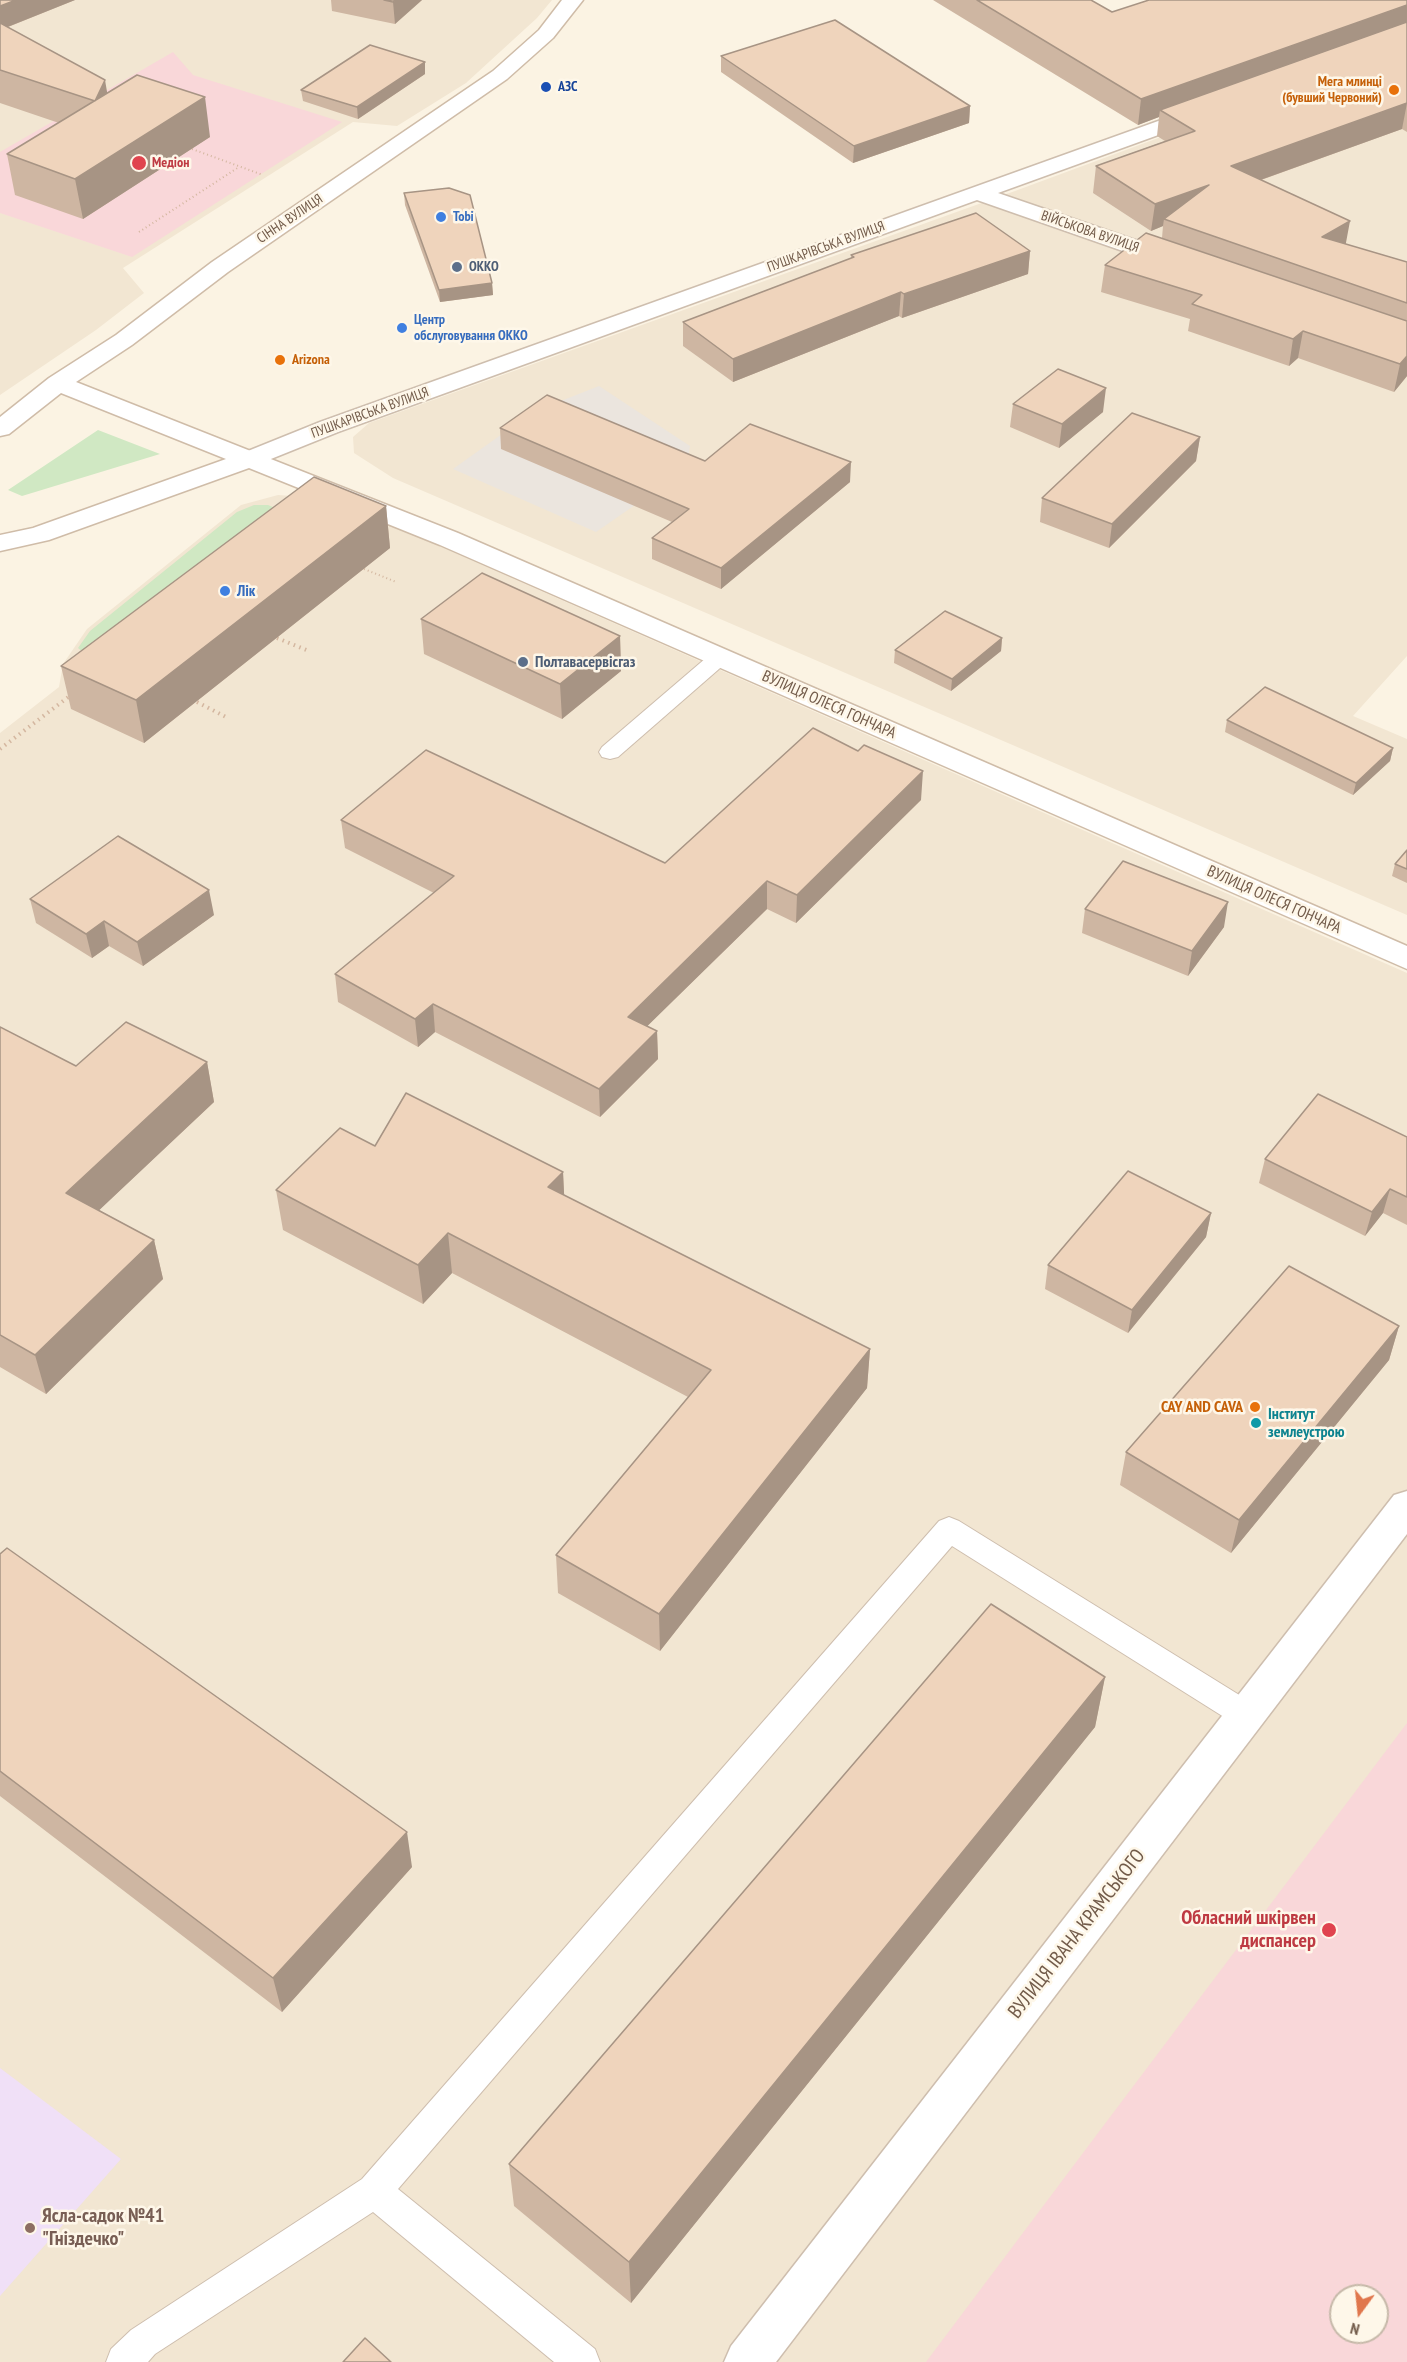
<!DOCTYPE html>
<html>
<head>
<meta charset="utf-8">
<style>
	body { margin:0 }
	#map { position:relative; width:1407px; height:2362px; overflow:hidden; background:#fbf3e3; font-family:"PT Sans Narrow",sans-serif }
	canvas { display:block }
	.north { position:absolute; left:1329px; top:2284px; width:60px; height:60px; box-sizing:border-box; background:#fef7e9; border:2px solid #c6b9a9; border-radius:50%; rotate:195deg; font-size:16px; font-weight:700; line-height:24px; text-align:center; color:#725b4a }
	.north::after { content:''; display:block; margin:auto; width:21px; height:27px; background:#e0774d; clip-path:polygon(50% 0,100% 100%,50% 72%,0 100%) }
</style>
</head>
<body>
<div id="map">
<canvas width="1407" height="2362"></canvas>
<div class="north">N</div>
</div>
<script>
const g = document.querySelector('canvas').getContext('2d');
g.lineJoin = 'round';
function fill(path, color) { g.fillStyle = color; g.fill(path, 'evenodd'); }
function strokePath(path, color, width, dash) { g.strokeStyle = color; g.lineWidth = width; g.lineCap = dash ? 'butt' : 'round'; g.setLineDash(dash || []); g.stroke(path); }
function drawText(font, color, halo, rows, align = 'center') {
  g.font = font + ' "PT Sans Narrow",sans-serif'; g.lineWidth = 5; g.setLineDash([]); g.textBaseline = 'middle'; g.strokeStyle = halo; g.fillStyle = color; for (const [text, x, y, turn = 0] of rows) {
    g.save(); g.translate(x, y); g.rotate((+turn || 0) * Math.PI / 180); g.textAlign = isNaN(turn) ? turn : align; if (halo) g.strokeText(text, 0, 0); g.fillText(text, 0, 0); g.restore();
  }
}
fill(new Path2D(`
	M0 0H552L537 18 466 83 397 126 353 122 123 268 144 293 96 330 0 395Z
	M1407 46V656L1353 716 1407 739V915L393 478 354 453 353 437 369 423 1015 191Z
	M278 495 322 498 346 505 1407 973V2362H0V733L59 687 63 664 87 629 241 505ZM1341 2296H1377V2332H1341Z`), '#f2e6d2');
fill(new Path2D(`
	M599 386 690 446 688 458 674 478 596 532 453 469 533 412Z`), '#ebe5de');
fill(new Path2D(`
	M0 2068 121 2159 0 2296Z`), '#f0e0f7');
fill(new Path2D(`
	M173 52 193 75 342 122 132 257 0 213V152Z
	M1407 1723V2362H926L1095 2137ZM1341 2296H1377V2332H1341Z`), '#f9d7d9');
fill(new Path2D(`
	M98 430 160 454 22 496 8 490Z
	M254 505H268L283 511 90 658 78 648 90 631 237 512Z`), '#d0e8c3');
const lane = new Path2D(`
	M720 651 727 652 731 657 727 662 618 757 610 759 602 757 599 752 602 747 713 652Z
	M949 1517 959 1521 1257 1706 1261 1715 1257 1724 1246 1728 1235 1724 952 1546 398 2189 595 2349 600 2362H554L373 2212 155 2354 148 2362H106L111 2349 131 2330 362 2179 939 1521Z`);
const street = new Path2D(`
	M1200 106 1208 107 1211 112 1208 117 998 193 1179 255 1182 260 1179 265 1171 267 1163 265 977 200 338 432 256 465 247 468 238 465 234 460 238 455 320 422Z
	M1407 1491V1534L776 2362H724L731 2346 1394 1495Z`);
const secondary = new Path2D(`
	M562 0H583L553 38 507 79 228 272 132 345 76 382 458 533 1407 946V969L440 545 249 468 49 540 0 551V535L33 528 226 459 61 393 9 434 0 436V417L49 378 116 335 212 262 493 71 539 30Z`);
strokePath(lane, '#cebeae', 2);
strokePath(street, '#cebeae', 3);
strokePath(secondary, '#cfbca8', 3);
strokePath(new Path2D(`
	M192 149 263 175
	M139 232 239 167
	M364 569 396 582`), '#d4b7a0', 2, [1, 3]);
strokePath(new Path2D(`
	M277 638 309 651
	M197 702 226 717
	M0 749 71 695`), '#d4b7a0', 4, [1.5, 4.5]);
fill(lane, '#fff');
fill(street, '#fff');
fill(secondary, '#fff');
fill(new Path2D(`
	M0 0H75L8 27 107 94 210 137 83 219 15 195 7 154 59 123 0 103Z
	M331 0H422L395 24 332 11Z
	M933 0H1091L1112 12 1407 0V132L1402 129 1261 180 1346 244 1407 262V376L1394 392 1298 358 1289 366 1188 331 1190 319 1101 292 1105 265 1162 238 1163 226 1151 231 1093 193 1096 166 1165 141 1157 136 1159 117 1138 125Z
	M721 56 970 106 969 123 853 163 721 72Z
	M425 74 358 119 303 101 301 90Z
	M404 193 492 283 493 295 440 302 405 205Z
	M1030 251 1028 274 902 318 899 316 733 382 683 346V322L851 258V255Z
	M1013 404 1103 412 1059 448 1010 427Z
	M500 428 705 461 850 482 721 589 652 559V538L672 522 501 449Z
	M1200 437 1196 461 1109 548 1040 522 1042 498Z
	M386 506 390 548 144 743 71 709 61 666Z
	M421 619 620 636 621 671 562 719 424 654Z
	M1002 638 1001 651 951 691 894 663 895 650Z
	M1227 720 1393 748 1390 761 1353 795 1225 732Z
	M921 800 796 923 767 909 647 1026 657 1031 658 1059 600 1117 435 1032 418 1047 338 1002 335 974 434 893 345 848 341 820 665 863Z
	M1407 850V883L1392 876 1395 864Z
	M30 899 214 915 143 966 109 946 92 958 36 923Z
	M1085 909 1224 927 1188 976 1082 933Z
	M0 1027 76 1066 207 1062 214 1102 99 1210 154 1240 163 1279 46 1394 0 1367Z
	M1407 1137V1225L1383 1213 1365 1236 1259 1183 1265 1159Z
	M375 1146 563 1172 564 1195 870 1349 867 1388 660 1651 558 1593 556 1555 688 1397 452 1273 423 1304 283 1230 276 1190Z
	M1211 1213 1206 1237 1128 1333 1045 1289 1048 1265Z
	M1399 1326 1389 1360 1231 1553 1120 1485 1126 1452Z
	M0 1554 412 1867 282 2012 0 1796Z
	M1105 1677 1095 1727 631 2303 514 2206 509 2164Z`), '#ceb6a2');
fill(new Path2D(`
	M16 0H75L0 30V6Z
	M396 0H422L395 24 393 2Z
	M1407 5V29L1160 110 1159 117 1138 125 1141 99Z
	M425 62V74L358 119 357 107Z
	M105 80 111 115 95 101Z
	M205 97 210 137 83 219 75 179Z
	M1407 103 1402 129 1227 192 1231 166Z
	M970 106 969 123 853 163 854 146Z
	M1209 185 1164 219 1163 226 1151 231 1155 204Z
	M1350 221 1345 248 1322 237Z
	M1030 251 1028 274 902 318 904 294Z
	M492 283 493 295 440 302 439 290Z
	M901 292 899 316 733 382V359Z
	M1303 331 1298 358 1289 366 1293 339Z
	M1407 356V376L1394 392 1400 364Z
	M1106 388 1103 412 1059 448 1062 424Z
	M1200 437 1196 461 1109 548 1112 524Z
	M851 462 850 482 721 589V568Z
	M386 506 390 548 144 743 136 700Z
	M620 636 621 671 562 719 560 684Z
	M1002 638 1001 651 951 691 952 679Z
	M1393 748 1390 761 1353 795 1356 783Z
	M923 771 921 800 796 923 797 895Z
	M767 881V909L628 1045V1017Z
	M209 890 214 915 143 966 137 942Z
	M1228 902 1224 927 1188 976 1192 951Z
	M104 921 109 946 92 958 86 934Z
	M433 1004 435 1032 418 1047 415 1019Z
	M657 1031 658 1059 600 1117 599 1089Z
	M207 1062 214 1102 76 1232 66 1193Z
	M563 1172 565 1212 548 1187Z
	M1390 1189 1383 1213 1365 1236 1372 1212Z
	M1211 1213 1206 1237 1128 1333 1132 1310Z
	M448 1233 452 1273 423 1304 418 1265Z
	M154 1240 163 1279 46 1394 35 1355Z
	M1399 1326 1389 1360 1231 1553 1239 1520Z
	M870 1349 867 1388 660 1651 659 1614Z
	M1105 1677 1095 1727 631 2303 629 2262Z
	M407 1832 412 1867 282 2012 273 1978Z`), '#a79484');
const building = new Path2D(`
	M0 0H16L0 6Z
	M384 0H396L393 2Z
	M977 0H1091L1112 12 1149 0H1407V5L1141 99Z
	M835 20 970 106 854 146 721 56Z
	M1407 22V103L1231 166 1350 221 1322 237 1407 262V303L1164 219 1209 185 1155 204 1096 166 1195 131 1160 110Z
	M0 23 105 80 95 101 0 70Z
	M370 45 425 62 357 107 301 90Z
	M137 75 205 97 75 179 7 154Z
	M449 188 470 195 492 283 439 290 404 193Z
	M976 213 1030 251 904 294 901 292 733 359 683 322 854 257 851 255Z
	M1146 233 1407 321V356L1400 364 1303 331 1293 339 1192 304 1202 295 1105 265Z
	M1058 369 1106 388 1062 424 1013 404Z
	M547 395 705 461 750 424 851 462 721 568 652 538 689 509 500 428Z
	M1132 413 1200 437 1112 524 1042 498Z
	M314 477 386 506 136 700 61 666Z
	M482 573 620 636 560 684 421 619Z
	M945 611 1002 638 952 679 895 650Z
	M1265 687 1393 748 1356 783 1227 720Z
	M813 728 858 751 864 745 923 771 797 895 767 881 628 1017 657 1031 599 1089 433 1004 415 1019 335 974 454 876 341 820 426 750 665 863Z
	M118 836 209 890 137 942 104 921 86 934 30 899Z
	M1407 850V869L1395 864Z
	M1123 861 1228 902 1192 951 1085 909Z
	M126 1022 207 1062 66 1193 154 1240 35 1355 0 1335V1027L76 1066Z
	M406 1093 563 1172 548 1187 870 1349 659 1614 556 1555 711 1370 448 1233 418 1265 276 1190 340 1128 375 1146Z
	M1318 1094 1407 1137V1197L1390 1189 1372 1212 1265 1159Z
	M1128 1171 1211 1213 1132 1310 1048 1265Z
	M1289 1266 1399 1326 1239 1520 1126 1452Z
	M7 1548 407 1832 273 1978 0 1771V1554Z
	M991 1604 1105 1677 629 2262 509 2164Z
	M365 2338 391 2362H343Z`);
fill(building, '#efd4bc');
strokePath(building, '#a79484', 1.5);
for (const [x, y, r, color] of [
	[546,87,6,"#1a4fb4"],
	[1394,90,6,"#e8710a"],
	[139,163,8,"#e0444e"],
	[441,217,6,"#3f7fe0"],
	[457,267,6,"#5c6f8a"],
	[402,328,6,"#3f7fe0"],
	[280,360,6,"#e8710a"],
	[225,591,6,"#3f7fe0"],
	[523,662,6,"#5c6f8a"],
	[1255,1407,6,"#e8710a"],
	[1256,1423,6,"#0f9aa8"],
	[1329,1930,8,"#e0444e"],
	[30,2228,6,"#8d6e63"]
]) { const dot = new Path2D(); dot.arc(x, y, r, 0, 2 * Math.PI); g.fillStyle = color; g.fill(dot); strokePath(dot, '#fef7e9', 2); }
drawText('bold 14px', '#c56008', '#fef7e9', [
	["Мега млинці",1382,82],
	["(бувший Червоний)",1382,98],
	["Arizona",292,360,"left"]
], 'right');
drawText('bold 14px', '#164399', '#fef7e9', [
	["АЗС",558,87]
], 'left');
drawText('bold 14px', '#be3a42', '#fef7e9', [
	["Медіон",152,163]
], 'left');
drawText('bold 14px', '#366cbe', '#fef7e9', [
	["Tobi",453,217],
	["Центр",414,320],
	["обслуговування ОККО",414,336]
], 'left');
drawText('14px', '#725b4a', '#fef7e9', [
	["СІННА ВУЛИЦЯ",290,219,-34],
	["ВІЙСЬКОВА ВУЛИЦЯ",1090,232,19],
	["ПУШКАРІВСЬКА ВУЛИЦЯ",826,247,-20],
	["ПУШКАРІВСЬКА ВУЛИЦЯ",370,413,-20]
]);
drawText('bold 14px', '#4e5e75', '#fef7e9', [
	["ОККО",469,267]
], 'left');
drawText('bold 16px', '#366cbe', '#fef7e9', [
	["Лік",237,591]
], 'left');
drawText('bold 16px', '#4e5e75', '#fef7e9', [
	["Полтавасервісгаз",535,662]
], 'left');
drawText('16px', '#725b4a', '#fef7e9', [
	["ВУЛИЦЯ ОЛЕСЯ ГОНЧАРА",829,705,24],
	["ВУЛИЦЯ ОЛЕСЯ ГОНЧАРА",1274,900,24]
]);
drawText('bold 16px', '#c56008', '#fef7e9', [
	["CAY AND CAVA",1243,1407]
], 'right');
drawText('bold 16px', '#0d838f', '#fef7e9', [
	["Інститут",1268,1414],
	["землеустрою",1268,1432]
], 'left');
drawText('bold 20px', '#be3a42', '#fef7e9', [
	["Обласний шкірвен",1316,1918],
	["диспансер",1316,1941]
], 'right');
drawText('20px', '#725b4a', '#fef7e9', [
	["ВУЛИЦЯ ІВАНА КРАМСЬКОГО",1077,1934,-52]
]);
drawText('bold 20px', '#785e54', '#fef7e9', [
	["Ясла-садок №41",42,2216],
	["\"Гніздечко\"",42,2239]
], 'left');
</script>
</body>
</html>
